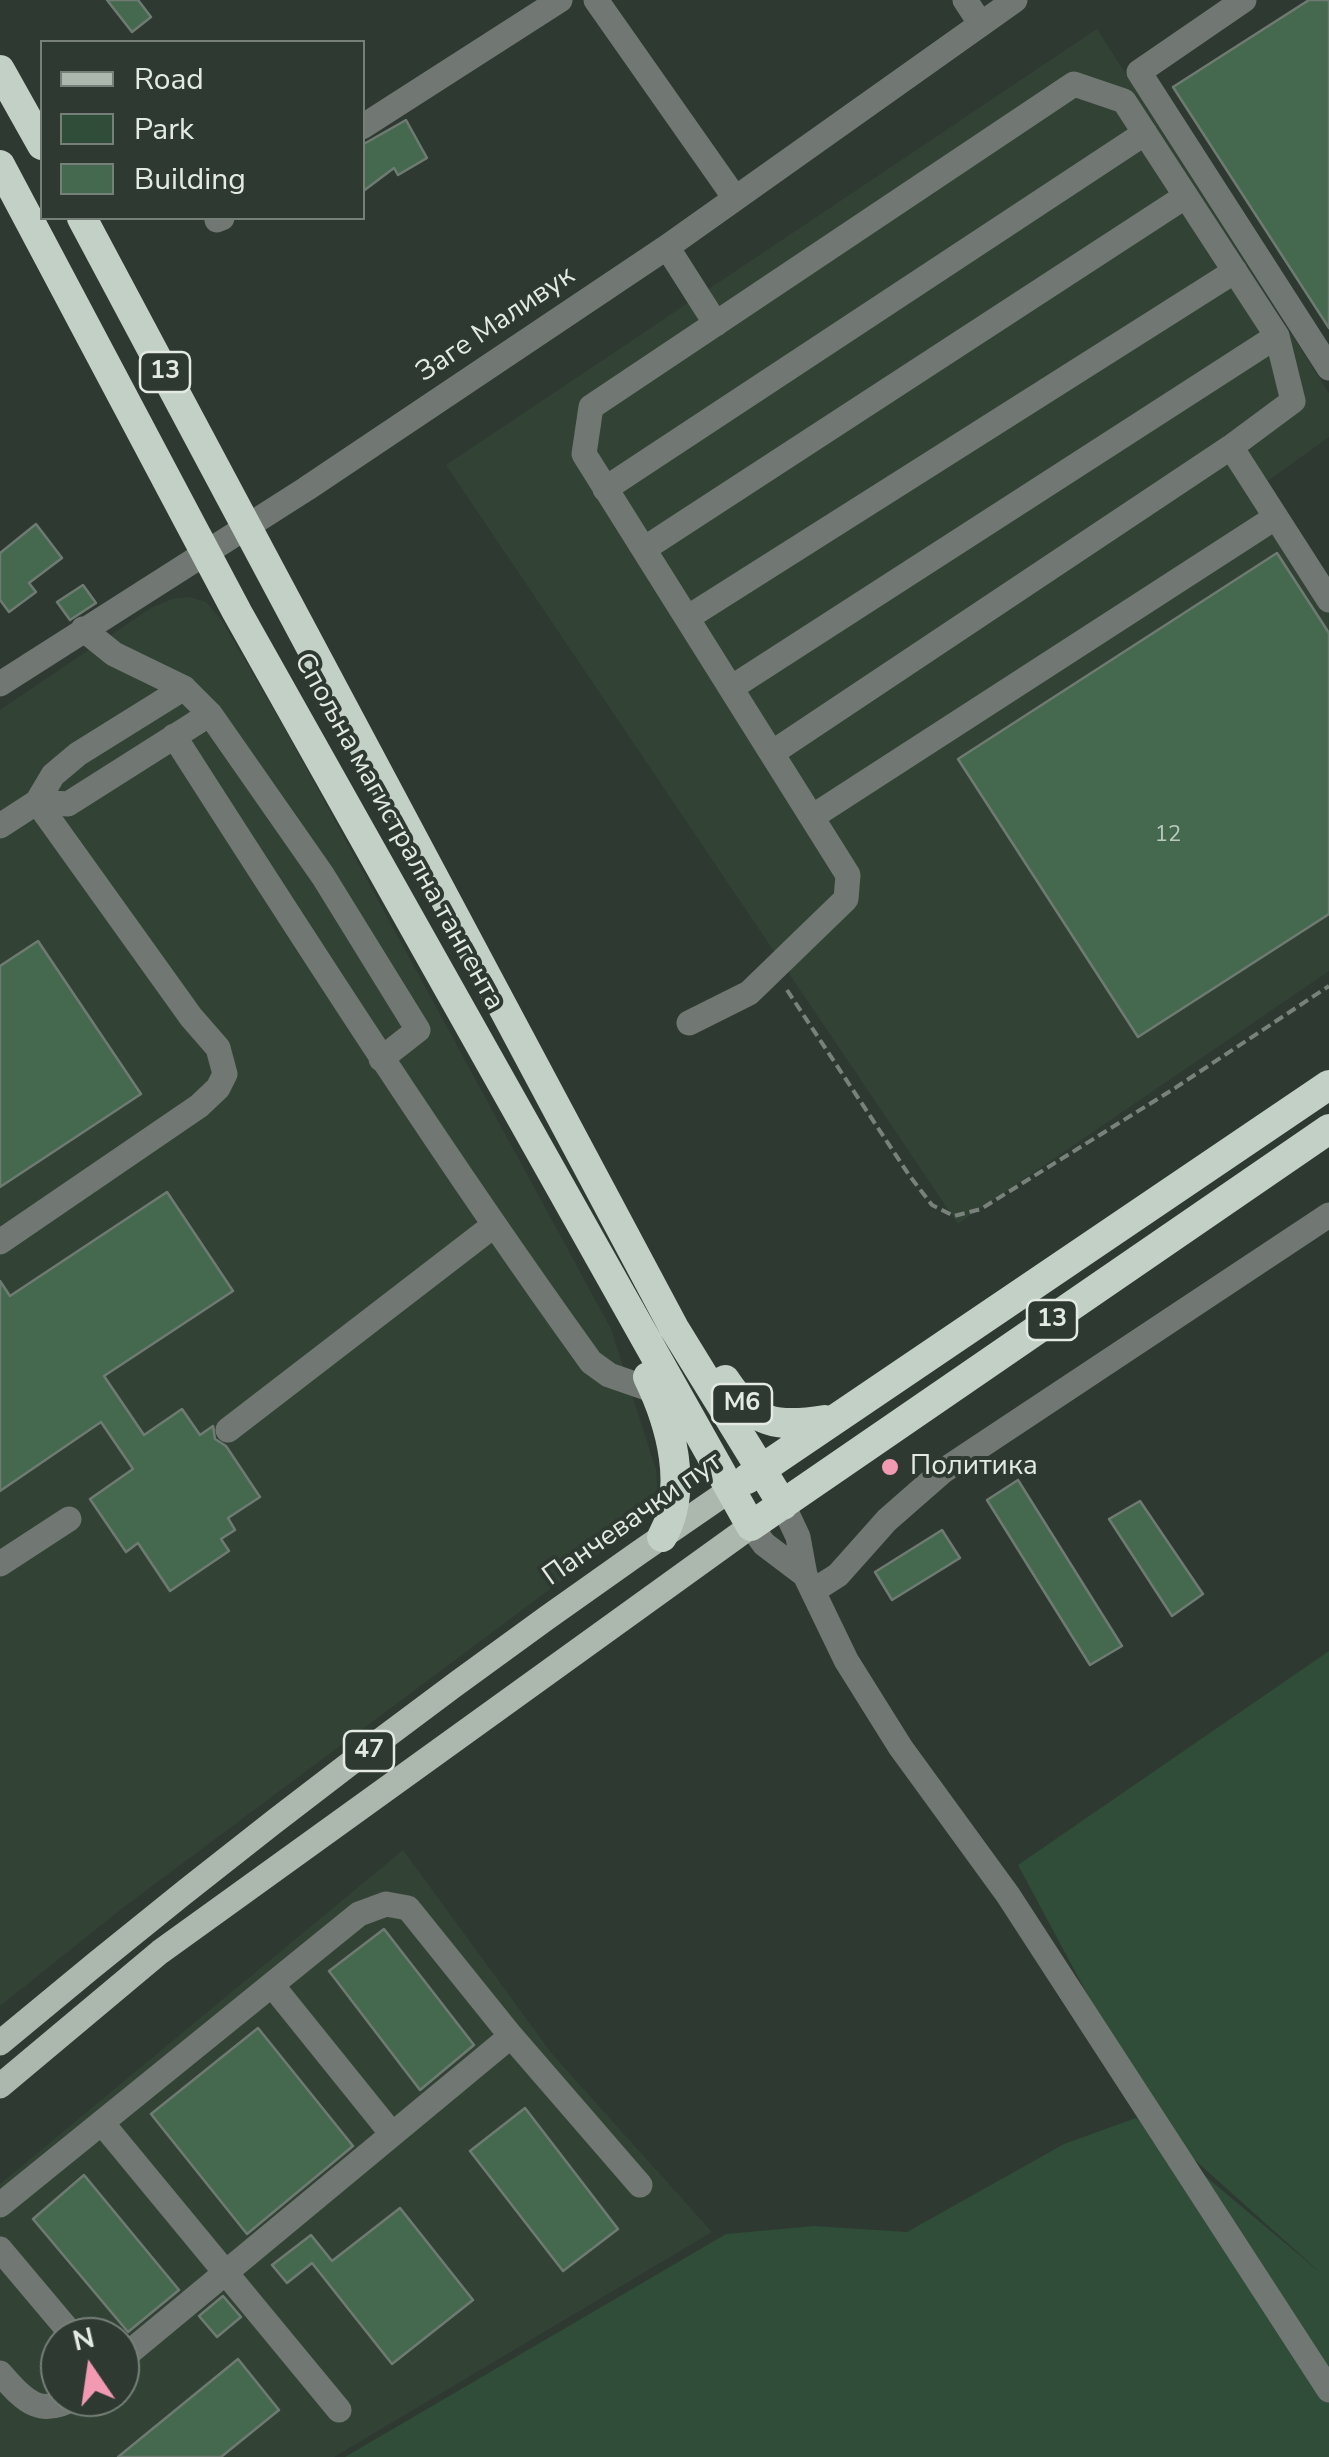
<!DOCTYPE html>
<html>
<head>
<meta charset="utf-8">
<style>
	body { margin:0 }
	#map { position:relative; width:1329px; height:2457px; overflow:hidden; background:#2e3931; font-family:"Nunito Sans",sans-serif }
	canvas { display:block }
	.legend { position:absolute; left:40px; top:40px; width:325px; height:180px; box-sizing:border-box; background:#2e3931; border:2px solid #768079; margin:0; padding:12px 18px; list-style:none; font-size:30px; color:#e3eae4 }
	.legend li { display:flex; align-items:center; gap:20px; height:50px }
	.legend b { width:50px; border:2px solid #768079 }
	.north { position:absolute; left:40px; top:2317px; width:100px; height:100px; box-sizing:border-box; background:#2e3931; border:2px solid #768079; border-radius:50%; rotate:347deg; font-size:28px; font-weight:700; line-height:40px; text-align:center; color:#e3eae4 }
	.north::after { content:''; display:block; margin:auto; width:35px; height:45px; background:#f19ab1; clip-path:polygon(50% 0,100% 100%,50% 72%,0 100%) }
</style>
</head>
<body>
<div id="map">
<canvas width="1329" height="2457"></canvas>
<ul class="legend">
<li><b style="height:12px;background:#acb7ae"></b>Road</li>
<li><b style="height:28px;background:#2f4d38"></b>Park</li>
<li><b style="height:28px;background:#44694e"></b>Building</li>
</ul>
<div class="north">N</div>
</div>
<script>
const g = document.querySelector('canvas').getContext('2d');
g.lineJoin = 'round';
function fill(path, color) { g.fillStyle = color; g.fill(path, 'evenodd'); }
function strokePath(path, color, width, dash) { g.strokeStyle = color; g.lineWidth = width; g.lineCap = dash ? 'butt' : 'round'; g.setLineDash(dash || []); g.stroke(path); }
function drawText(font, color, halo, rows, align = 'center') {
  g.font = font + ' "Nunito Sans",sans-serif'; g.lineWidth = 8; g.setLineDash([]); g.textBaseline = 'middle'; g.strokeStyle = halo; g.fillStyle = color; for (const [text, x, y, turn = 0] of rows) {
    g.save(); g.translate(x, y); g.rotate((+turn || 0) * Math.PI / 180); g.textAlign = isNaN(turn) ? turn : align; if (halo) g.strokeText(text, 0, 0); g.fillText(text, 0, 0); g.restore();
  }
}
fill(new Path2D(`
	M1097 29 1329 393V437L1262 485 1329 587V971L958 1224 446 465Z
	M190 597 206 602 222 621 285 729 611 1329 656 1470 658 1500 636 1525 124 1907 0 2006V710L151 608 172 599Z
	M403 1850 552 2054 712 2232 334 2457H0V2184ZM60 2337H120V2397H60Z`), '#324336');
fill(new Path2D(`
	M1329 1651V2457H345L726 2234 814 2226 907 2232 1064 2144 1136 2118 1322 2274 1159 2128 1018 1865Z`), '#2f4d38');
const building = new Path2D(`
	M107 0H138L151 17 132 32Z
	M1309 0H1329V328L1173 87Z
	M406 120 427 158 398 175 394 168 362 192V145Z
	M36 524 62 558 29 583 36 592 9 612 0 600V553Z
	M1277 553 1329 633V914L1138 1037 958 759Z
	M83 585 96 603 70 620 57 602Z
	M38 941 141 1094 0 1187V966Z
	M167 1192 233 1291 104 1376 144 1435 182 1409 200 1435 213 1426 215 1439 226 1446 260 1497 228 1518 235 1530 221 1539 229 1551 170 1591 138 1543 126 1552 90 1499 133 1469 101 1422 0 1491V1281L10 1296Z
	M1018 1480 1122 1646 1090 1665 987 1500Z
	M1140 1501 1203 1594 1172 1616 1109 1519Z
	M942 1530 960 1558 892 1600 875 1572Z
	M384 1929 474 2045 420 2090 329 1971Z
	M258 2028 353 2146 247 2234 151 2114Z
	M525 2108 618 2229 563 2271 470 2151Z
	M84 2175 179 2290 128 2332 33 2219Z
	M400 2208 473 2300 392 2364 312 2263 287 2283 272 2265 311 2235 332 2261Z
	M223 2296 241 2317 217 2337 199 2316Z
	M238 2359 279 2410 221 2457H118Z`);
fill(building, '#44694e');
strokePath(building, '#6f7b72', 2.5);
strokePath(new Path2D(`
	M787 990 909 1175 932 1205 954 1216 981 1209 1172 1090 1329 986`), '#78817a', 4, [10, 5]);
strokePath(new Path2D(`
	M596 0 735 198
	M965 0 980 23
	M1244 0 1139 72 1329 368
	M362 127 560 0
	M217 220 222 218
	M667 247 716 324
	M605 489 1145 133
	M644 549 1186 196
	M687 618 1235 271
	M83 629 114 654 184 688 210 714 323 876 418 1030 381 1059
	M0 684 306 489 667 247 1015 0
	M731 688 1277 336
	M174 736C309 947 444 1158 591 1362L609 1375 655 1391
	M772 753 1231 447
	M37 802 68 804 210 714
	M812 817 1276 517
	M0 826 37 802 53 775 78 754 184 688
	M689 1023 749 993 846 899 848 875 584 454 591 407 1074 84 1124 101 1277 336 1293 401 1231 447 1329 600
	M0 1242 199 1106 218 1088 225 1074 218 1048 191 1017 37 802
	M228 1430 493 1226
	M783 1505 798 1537 805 1575 846 1660 901 1748 1008 1895 1329 2390
	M751 1526 764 1544 805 1575
	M0 1564 69 1519
	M813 1591 838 1575 887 1520 943 1471 1329 1215
	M272 1985 392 2134
	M102 2123 339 2410
	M0 2205 359 1914 386 1904 408 1908 511 2036 640 2185
	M0 2249 74 2337
	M120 2360 511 2036
	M0 2373C24 2400 39 2419 76 2397`), '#717772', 25);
strokePath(new Path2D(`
	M0 2043C234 1847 478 1661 730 1490
	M0 2086 160 1952 751 1526`), '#acb7ae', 25);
strokePath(new Path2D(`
	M0 70 42 145
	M0 165 237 612 751 1526 1329 1129
	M82 218 674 1328 783 1505
	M648 1377C671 1424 689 1489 662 1537
	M725 1380C754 1424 775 1428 825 1420
	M747 1479 1329 1085`), '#c3d0c6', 30);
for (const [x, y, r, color] of [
	[890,1467,10,"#f19ab1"]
]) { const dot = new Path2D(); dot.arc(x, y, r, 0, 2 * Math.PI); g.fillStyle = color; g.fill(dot); strokePath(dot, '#2e3931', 4); }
drawText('22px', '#bbcabe', null, [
	["12",1168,836]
]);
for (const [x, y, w] of [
	[165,372,50],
	[1052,1320,50],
	[742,1404,60],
	[369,1751,50]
]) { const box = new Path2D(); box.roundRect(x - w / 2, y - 20, w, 40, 8); g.fillStyle = '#2e3931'; g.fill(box); strokePath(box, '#e3eae4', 2.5); }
drawText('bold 25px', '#e3eae4', null, [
	["13",165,372],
	["13",1052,1320],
	["M6",742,1404],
	["47",369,1751]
]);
drawText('28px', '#e3eae4', '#2e3931', [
	["Заге Маливук",496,325,-34],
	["Спољна магистрална тангента",398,832,61],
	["Панчевачки пут",633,1520,-35]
]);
drawText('28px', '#e3eae4', '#2e3931', [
	["Политика",910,1467]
], 'left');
</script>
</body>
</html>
